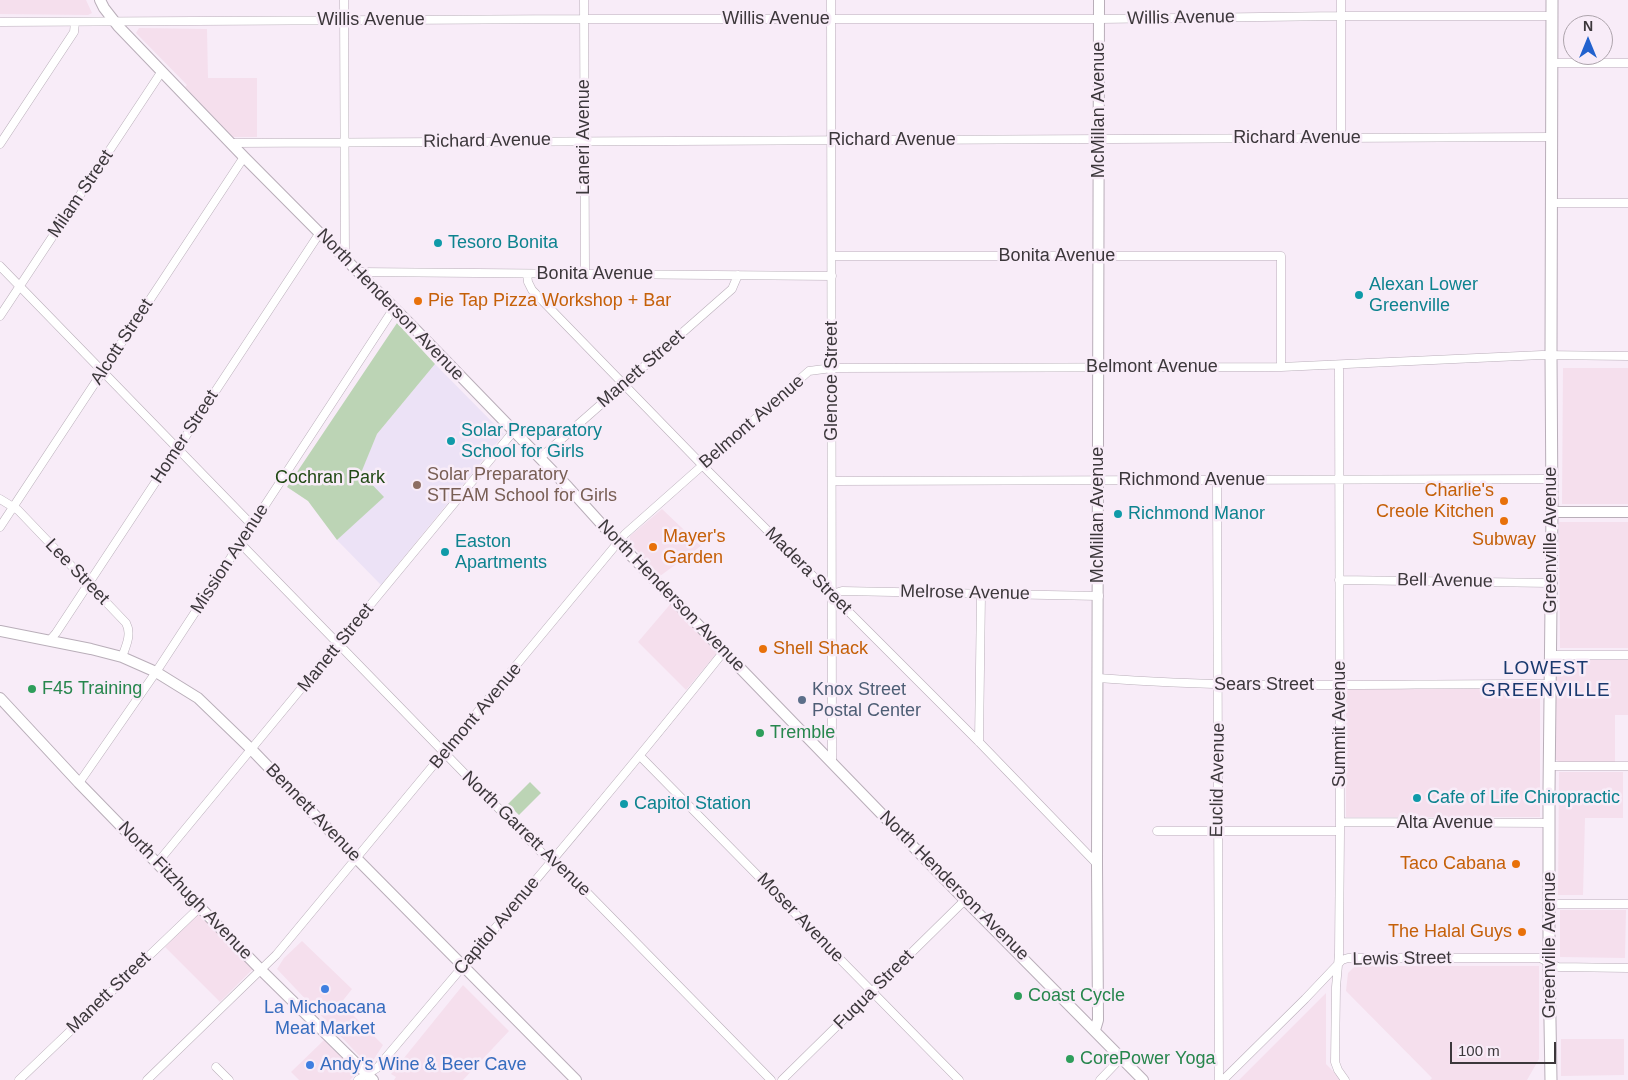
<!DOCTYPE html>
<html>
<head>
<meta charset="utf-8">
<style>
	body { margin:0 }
	#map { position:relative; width:1628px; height:1080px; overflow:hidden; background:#f8ecf8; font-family:Helvetica,sans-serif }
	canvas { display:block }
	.north { position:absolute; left:1563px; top:15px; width:50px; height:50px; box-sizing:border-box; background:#f8ecf8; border:1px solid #ada4ac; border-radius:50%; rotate:0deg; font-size:14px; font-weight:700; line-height:20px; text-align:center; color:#3c373b }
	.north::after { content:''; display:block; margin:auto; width:18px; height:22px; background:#2262ce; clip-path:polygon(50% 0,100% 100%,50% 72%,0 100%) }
	.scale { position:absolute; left:1450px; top:1042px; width:106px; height:22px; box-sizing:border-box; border:2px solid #3c373b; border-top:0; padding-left:6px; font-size:15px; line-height:18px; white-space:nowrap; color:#3c373b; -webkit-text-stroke:4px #f8ecf8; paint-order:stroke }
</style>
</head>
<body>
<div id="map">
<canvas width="1628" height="1080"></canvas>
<div class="north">N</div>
<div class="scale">100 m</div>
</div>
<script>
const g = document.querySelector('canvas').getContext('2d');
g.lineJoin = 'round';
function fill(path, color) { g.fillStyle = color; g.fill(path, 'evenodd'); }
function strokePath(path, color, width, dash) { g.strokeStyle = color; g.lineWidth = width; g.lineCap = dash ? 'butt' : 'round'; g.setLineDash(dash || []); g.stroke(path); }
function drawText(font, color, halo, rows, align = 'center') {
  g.font = font + ' Helvetica,sans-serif'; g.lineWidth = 5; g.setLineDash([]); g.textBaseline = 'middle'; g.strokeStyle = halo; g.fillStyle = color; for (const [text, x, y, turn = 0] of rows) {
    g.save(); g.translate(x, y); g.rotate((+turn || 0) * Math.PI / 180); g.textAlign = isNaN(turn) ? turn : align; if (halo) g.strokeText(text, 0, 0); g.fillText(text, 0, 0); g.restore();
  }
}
fill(new Path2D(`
	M0 0H86L92 13 88 15 0 14Z
	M139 28 207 29 208 78H257V137H233L185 87 187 85 136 33Z
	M1563 368H1628V504H1562Z
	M662 509 701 546 660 576 630 543V536Z
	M1559 522H1628V648H1560Z
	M673 601 716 647 717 653 686 690 638 642Z
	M1561 660H1628V715H1615V762H1560L1554 759 1555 661Z
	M1346 689H1540V817H1346Z
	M1559 772H1623V818H1585L1583 895H1558Z
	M1560 910H1626L1625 958 1560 957Z
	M198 914 253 969 220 1002 165 947Z
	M302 941 352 989 341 1003 383 1045 374 1059 367 1064 277 969 284 958Z
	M1355 966H1539V1059L1527 1080H1430L1432 1078 1346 991 1348 973Z
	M463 985 509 1031 463 1080H394L396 1077 391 1074Z
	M1326 993V1064L1342 1080H1239Z
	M1561 1039H1624V1075L1561 1076Z
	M324 1040 350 1065 354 1076 350 1080H299L291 1072Z`), '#f5dfed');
fill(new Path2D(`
	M435 364 504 434 381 585 337 540 383 497 360 474 377 434Z`), '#ece2f6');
fill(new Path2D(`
	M397 323 435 364 377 434 361 473 384 497 337 540 308 501 287 487Z
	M530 782 541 793 519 815 508 804Z`), '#bcd4b5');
const minor = new Path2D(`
	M344 0 345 259
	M584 0 585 274
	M831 0 832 762
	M0 22 584 19H1099L1341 16H1552
	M1552 63H1628
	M1341 138V0
	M231 143 1552 137
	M0 144 74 32 75 22
	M1551 203H1628
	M832 256H1281V367
	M0 266 252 525
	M358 272 832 276
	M527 274 528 282 532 290 709 472 979 742 1097 864
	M0 316 162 71
	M1339 365 1340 831 1339 954 1336 987 1335 1062 1338 1070 1345 1080
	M540 458 732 289 738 275
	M1217 480 1219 1080
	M832 481 1552 479
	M0 499 18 510 126 623C132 634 126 646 122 657
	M0 527 244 157
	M240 543 542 853 560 865 771 1080
	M1339 580 1551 583
	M832 594 842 591 1099 596
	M50 640 56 633 319 234
	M1551 655H1628
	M1098 678C1249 690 1399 683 1550 684
	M979 742 981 594
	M640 756 959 1080
	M1549 766H1628
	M79 783 156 672 394 308
	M1340 822 1549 823
	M1157 831H1340
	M158 862 513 432
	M1549 904H1628
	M216 1067 229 1080
	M19 1080 200 907
	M147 1080 276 955 625 534 809 371 832 368 1281 367 1542 355 1628 356
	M358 1080 377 1068C494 929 612 792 725 650
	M782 1080 965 900
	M1100 1080 1121 1058
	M1223 1080 1305 999 1342 960 1348 958H1540L1558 967 1628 968`);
const tertiary = new Path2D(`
	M100 0 104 8 118 26 244 157 415 329 568 487 614 538 965 900 1143 1080
	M1552 512H1628
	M0 631 91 649 122 657 156 672 198 698 252 750 357 859 576 1080
	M0 698 79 783 261 970 373 1080
	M1095 1030 1098 1020 1097 864 1099 0`);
const secondary = new Path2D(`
	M1551 1080 1549 963V791L1552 512 1551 355 1552 0`);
strokePath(minor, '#b9aeb9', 9);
strokePath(tertiary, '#b9aeb9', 12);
strokePath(secondary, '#b9aeb9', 13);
strokePath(minor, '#fff', 8);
strokePath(tertiary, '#fff', 10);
strokePath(secondary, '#fff', 11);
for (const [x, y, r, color] of [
	[438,243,5,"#0f9aa8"],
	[1359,295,5,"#0f9aa8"],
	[418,301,5,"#e8710a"],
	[451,441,5,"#0f9aa8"],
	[417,485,5,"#8d6e63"],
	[1504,501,5,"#e8710a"],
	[1118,514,5,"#0f9aa8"],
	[1504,521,5,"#e8710a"],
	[653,547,5,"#e8710a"],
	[445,552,5,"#0f9aa8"],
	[763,649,5,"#e8710a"],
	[32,689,5,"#2e9e5b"],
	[802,700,5,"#5c6f8a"],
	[760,733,5,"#2e9e5b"],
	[1417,798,5,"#0f9aa8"],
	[624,804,5,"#0f9aa8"],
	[1516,864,5,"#e8710a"],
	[1522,932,5,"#e8710a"],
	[325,989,5,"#3f7fe0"],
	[1018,996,5,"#2e9e5b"],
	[1070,1059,5,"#2e9e5b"],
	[310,1065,5,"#3f7fe0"]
]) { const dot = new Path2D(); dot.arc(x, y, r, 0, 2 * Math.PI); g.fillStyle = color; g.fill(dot); strokePath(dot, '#f8ecf8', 2); }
drawText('18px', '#3c373b', '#f8ecf8', [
	["Willis Avenue",1181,18,-1],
	["Willis Avenue",776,19],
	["Willis Avenue",371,20],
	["McMillan Avenue",1099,110,-90],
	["Laneri Avenue",584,137,-90],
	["Richard Avenue",1297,138],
	["Richard Avenue",892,140],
	["Richard Avenue",487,141,-1],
	["Milam Street",81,194,-56],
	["Bonita Avenue",1057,256],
	["Bonita Avenue",595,274],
	["North Henderson Avenue",390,305,46],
	["Alcott Street",122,342,-57],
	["Belmont Avenue",1152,367],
	["Manett Street",641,369,-41],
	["Glencoe Street",832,381,-90],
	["Belmont Avenue",752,422,-41],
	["Homer Street",185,437,-57],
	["Richmond Avenue",1192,480],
	["McMillan Avenue",1098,515,-90],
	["Greenville Avenue",1551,540,-90],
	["Mission Avenue",230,559,-57],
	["Madera Street",808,571,45],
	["Lee Street",77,572,46],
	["Bell Avenue",1445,581,1],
	["Melrose Avenue",965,593,1],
	["North Henderson Avenue",671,596,46],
	["Manett Street",336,648,-51],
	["Sears Street",1264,685],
	["Belmont Avenue",476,716,-50],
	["Summit Avenue",1340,724,-90],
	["Euclid Avenue",1218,780,-89],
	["Bennett Avenue",313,813,46],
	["Alta Avenue",1445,823],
	["North Garrett Avenue",526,834,44],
	["North Henderson Avenue",954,886,45],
	["North Fitzhugh Avenue",185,891,46],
	["Moser Avenue",800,918,46],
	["Capitol Avenue",497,926,-50],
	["Greenville Avenue",1550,945,-90],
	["Lewis Street",1402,959,-1],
	["Fuqua Street",874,990,-45],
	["Manett Street",109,993,-44]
]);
drawText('18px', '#0d838f', '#f8ecf8', [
	["Tesoro Bonita",448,243],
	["Alexan Lower",1369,285],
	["Greenville",1369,306],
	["Solar Preparatory",461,431],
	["School for Girls",461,452],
	["Richmond Manor",1128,514],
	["Easton",455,542],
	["Apartments",455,563],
	["Cafe of Life Chiropractic",1427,798],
	["Capitol Station",634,804]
], 'left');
drawText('18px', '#c56008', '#f8ecf8', [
	["Pie Tap Pizza Workshop + Bar",428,301],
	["Charlie's",1494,491,"right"],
	["Creole Kitchen",1494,512,"right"],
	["Mayer's",663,537],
	["Garden",663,558],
	["Subway",1504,540,"center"],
	["Shell Shack",773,649],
	["Taco Cabana",1506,864,"right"],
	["The Halal Guys",1512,932,"right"]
], 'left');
drawText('18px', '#785e54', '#f8ecf8', [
	["Solar Preparatory",427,475],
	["STEAM School for Girls",427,496]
], 'left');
drawText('18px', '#214914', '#f8ecf8', [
	["Cochran Park",330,478]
]);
drawText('18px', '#27864d', '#f8ecf8', [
	["F45 Training",42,689],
	["Tremble",770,733],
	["Coast Cycle",1028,996],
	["CorePower Yoga",1080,1059]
], 'left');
drawText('18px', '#4e5e75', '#f8ecf8', [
	["Knox Street",812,690],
	["Postal Center",812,711]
], 'left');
drawText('18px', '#366cbe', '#f8ecf8', [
	["La Michoacana",325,1008],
	["Meat Market",325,1029],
	["Andy's Wine & Beer Cave",320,1065,"left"]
]);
g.letterSpacing = '1px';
drawText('19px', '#19396e', '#f8ecf8', [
	["LOWEST",1546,669],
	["GREENVILLE",1546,691]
]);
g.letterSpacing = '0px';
</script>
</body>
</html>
